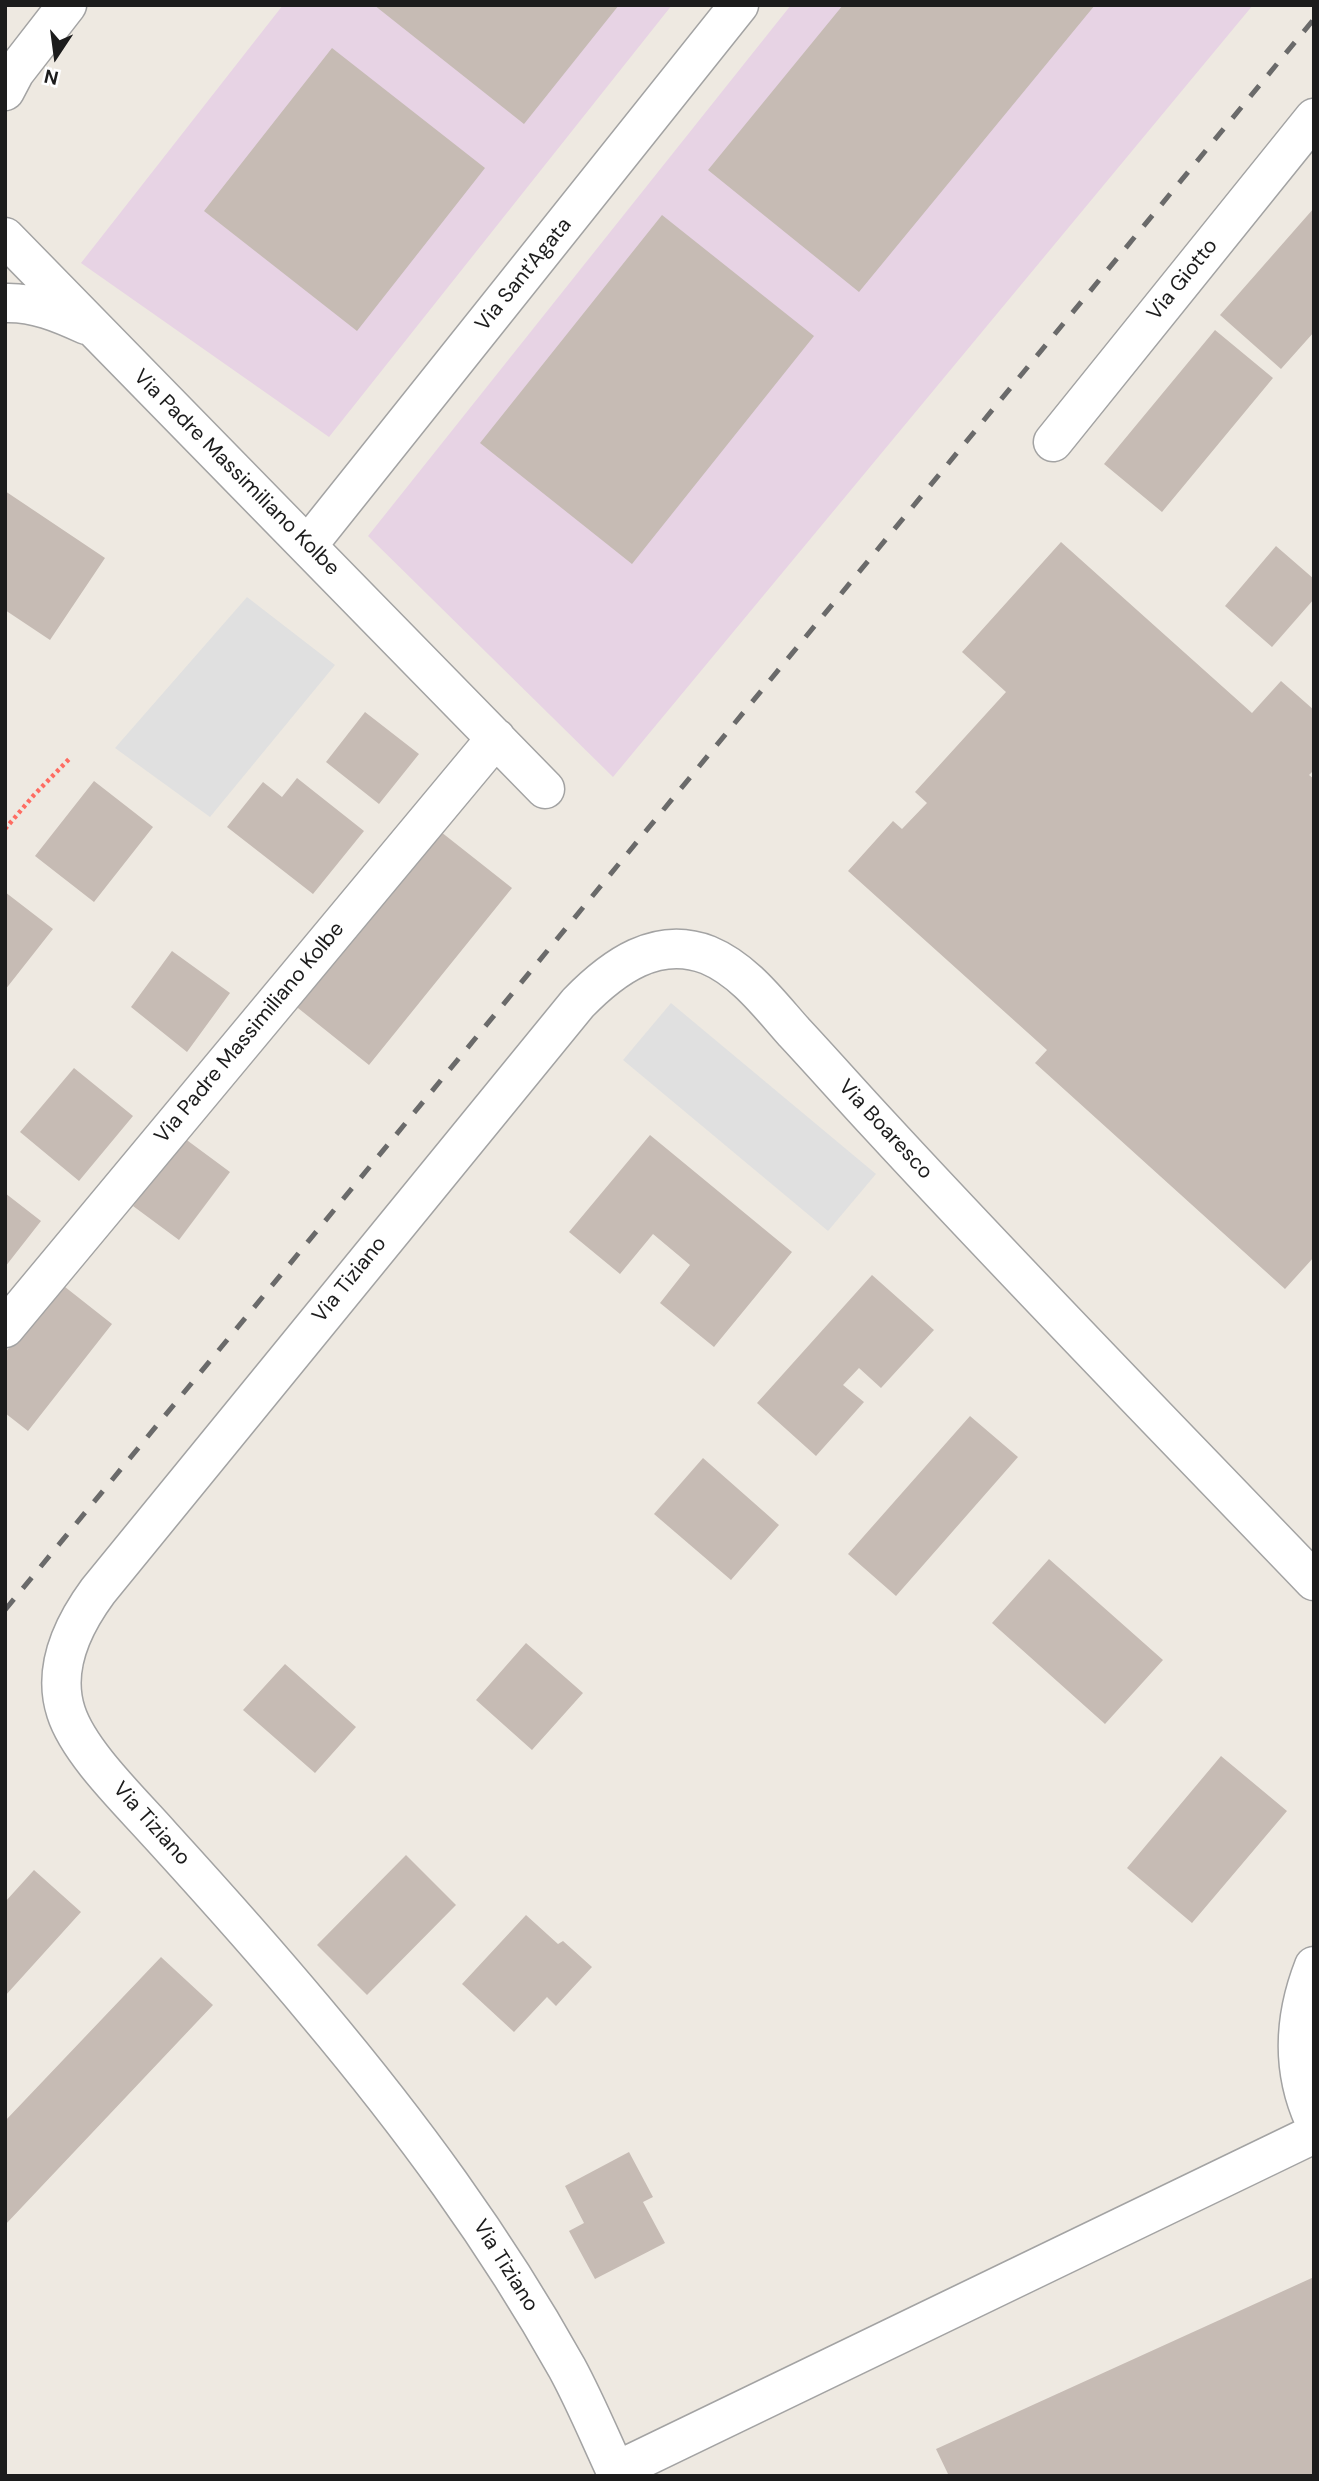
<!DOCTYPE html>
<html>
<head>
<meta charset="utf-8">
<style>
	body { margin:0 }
	#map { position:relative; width:1319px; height:2481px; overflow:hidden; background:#eee9e1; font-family:"DM Sans",sans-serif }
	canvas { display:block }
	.frame { position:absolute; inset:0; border:7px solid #1c1c1c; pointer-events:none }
	.north { position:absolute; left:21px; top:21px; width:70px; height:70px; -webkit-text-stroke:5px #fff; paint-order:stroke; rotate:193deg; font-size:19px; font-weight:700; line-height:28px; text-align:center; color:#1c1c1c }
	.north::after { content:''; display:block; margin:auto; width:24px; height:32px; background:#1c1c1c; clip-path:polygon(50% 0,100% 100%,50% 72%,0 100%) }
</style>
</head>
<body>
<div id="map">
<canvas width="1319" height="2481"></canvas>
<div class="frame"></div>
<div class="north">N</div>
</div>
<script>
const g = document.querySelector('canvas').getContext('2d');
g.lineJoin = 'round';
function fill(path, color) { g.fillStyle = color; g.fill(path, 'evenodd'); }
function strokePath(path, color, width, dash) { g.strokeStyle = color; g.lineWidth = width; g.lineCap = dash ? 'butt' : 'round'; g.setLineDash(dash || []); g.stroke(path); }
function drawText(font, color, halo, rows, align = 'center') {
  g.font = font + ' "DM Sans",sans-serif'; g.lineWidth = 5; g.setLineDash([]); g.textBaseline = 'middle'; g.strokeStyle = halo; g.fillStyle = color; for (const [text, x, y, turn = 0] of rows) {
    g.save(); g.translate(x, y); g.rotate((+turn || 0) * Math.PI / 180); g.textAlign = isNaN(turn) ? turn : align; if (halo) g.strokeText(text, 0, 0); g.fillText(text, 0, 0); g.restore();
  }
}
fill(new Path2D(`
	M283 5H672L329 437 81 263Z
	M791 5H1253L613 777 368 536Z`), '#e7d3e4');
fill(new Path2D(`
	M247 597 335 665 210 817 115 748Z
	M671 1003 876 1174 828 1231 623 1060Z`), '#e0e0e0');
fill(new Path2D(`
	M374 5H619L524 124Z
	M843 5H1095L859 292 708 170Z
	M332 48 485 168 357 331 204 211Z
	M1314 208V332L1281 369 1220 315Z
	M662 215 814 336 632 564 480 443Z
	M1215 330 1273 378 1162 512 1104 464Z
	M5 491 105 558 50 640 5 610Z
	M1061 542 1252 713 1281 681 1314 710V770L1309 775 1314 779V1257L1285 1289 1035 1063 1047 1050 848 871 893 821 902 829 927 803 915 792 1006 692 962 652Z
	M1276 546 1314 579V599L1272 647 1225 606Z
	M365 712 419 754 379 804 326 762Z
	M297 778 364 831 313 894 227 827 263 782 282 797Z
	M94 781 153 827 94 902 35 856Z
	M436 828 512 888 369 1065 293 1004Z
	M5 892 53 929 5 990Z
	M172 951 230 993 187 1052 131 1007Z
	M74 1068 133 1116 79 1181 20 1132Z
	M650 1135 792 1252 714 1347 660 1303 690 1265 653 1234 620 1274 569 1232Z
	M184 1138 230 1172 179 1240 133 1206Z
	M5 1193 41 1221 5 1267Z
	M872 1275 934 1330 881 1388 859 1368 843 1385 864 1402 816 1456 757 1403Z
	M60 1283 112 1324 28 1431 5 1413V1353Z
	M970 1416 1018 1457 896 1596 848 1554Z
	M703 1458 779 1525 731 1580 654 1514Z
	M1049 1559 1163 1660 1105 1724 992 1623Z
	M526 1643 583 1693 532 1750 476 1700Z
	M285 1664 356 1727 315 1773 243 1710Z
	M1221 1756 1287 1811 1192 1923 1127 1868Z
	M406 1855 456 1905 367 1995 317 1945Z
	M34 1870 81 1912 5 1996V1902Z
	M526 1915 558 1944 563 1941 592 1967 556 2006 547 1997 514 2032 462 1984Z
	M161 1957 213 2005 5 2225V2121Z
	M629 2152 653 2197 643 2202 665 2243 595 2279 569 2231 584 2223 565 2186Z
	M1314 2277V2476H949L936 2449Z`), '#c6bbb4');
const minor = new Path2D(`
	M5 91 15 72 67 5
	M5 237 545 789
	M5 303C34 302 60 313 86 325
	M1053 442 1314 118
	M308 545 739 5
	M5 1328 496 738
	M1314 1966C1294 2017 1291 2069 1314 2120
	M616 2471 1314 2134
	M618 2476C601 2440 586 2403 567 2368 495 2239 410 2124 315 2011 265 1951 213 1893 161 1836 132 1803 79 1753 66 1712 52 1669 73 1625 98 1591L578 1003C613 967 657 935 708 955 744 970 769 1004 794 1032 823 1063 851 1095 880 1126 1022 1280 1169 1430 1314 1581`);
strokePath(minor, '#a3a3a3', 41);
strokePath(new Path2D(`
	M5 829 34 795 71 757`), '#fe6c62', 4.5, [3.5, 3.5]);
strokePath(minor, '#fff', 38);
strokePath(new Path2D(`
	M5 1610 1314 19`), '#6a6a6a', 5, [14, 14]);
drawText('21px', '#1c1c1c', '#fff', [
	["Via Sant'Agata",524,275,-51],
	["Via Giotto",1183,280,-51],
	["Via Padre Massimiliano Kolbe",236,473,45],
	["Via Padre Massimiliano Kolbe",250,1033,-50],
	["Via Boaresco",885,1130,47],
	["Via Tiziano",350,1280,-51],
	["Via Tiziano",151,1824,48],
	["Via Tiziano",505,2266,58]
]);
</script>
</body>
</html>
